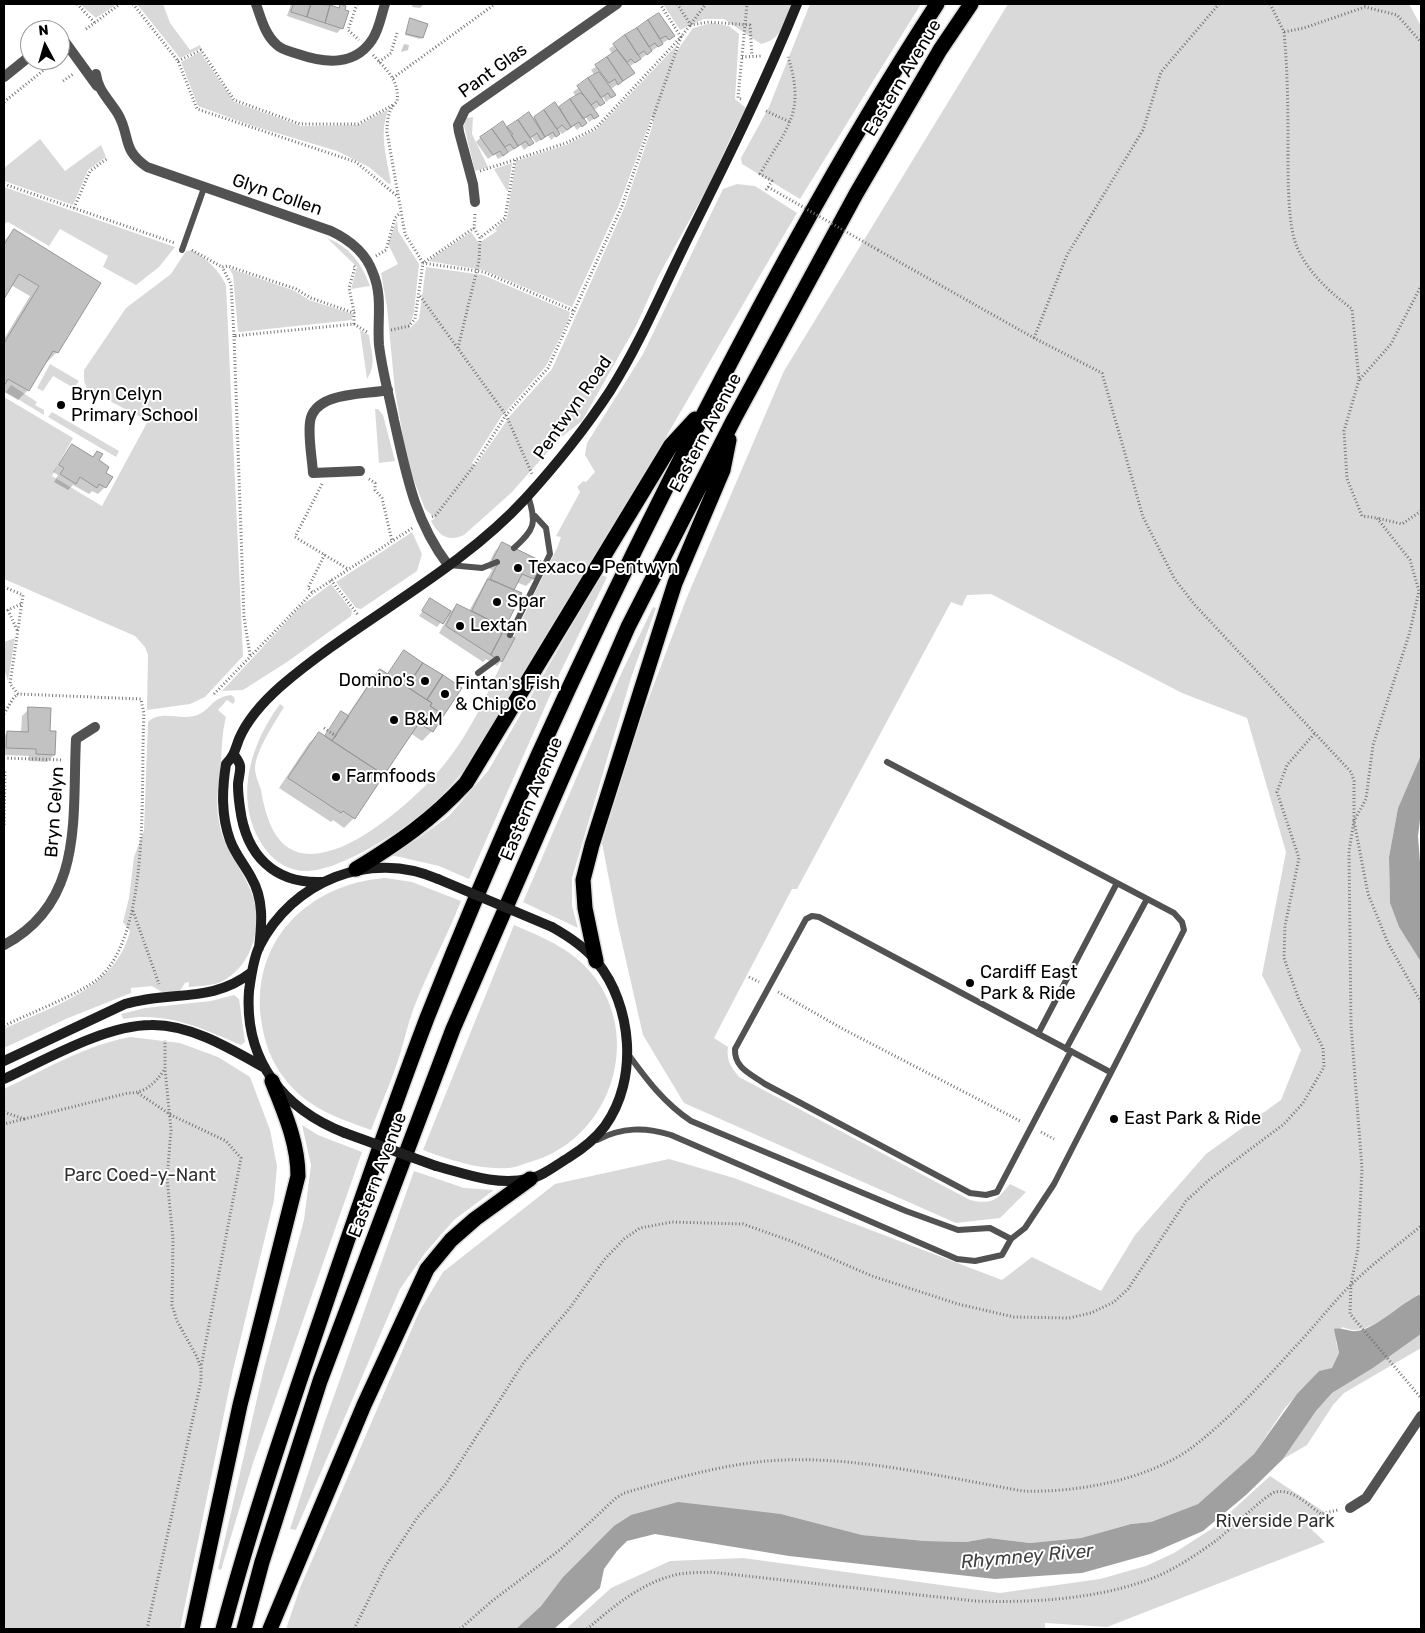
<!DOCTYPE html>
<html>
<head>
<meta charset="utf-8">
<style>
	body { margin:0 }
	#map { position:relative; width:1425px; height:1633px; overflow:hidden; background:#fff; font-family:Rubik,sans-serif }
	canvas { display:block }
	.frame { position:absolute; inset:0; border:5px solid #000; pointer-events:none }
	.north { position:absolute; left:20px; top:20px; width:50px; height:50px; box-sizing:border-box; background:#fff; border:1px solid #999; border-radius:50%; rotate:354deg; font-size:14px; font-weight:700; line-height:20px; text-align:center; color:#000 }
	.north::after { content:''; display:block; margin:auto; width:18px; height:22px; background:#000; clip-path:polygon(50% 0,100% 100%,50% 72%,0 100%) }
</style>
</head>
<body>
<div id="map">
<canvas width="1425" height="1633"></canvas>
<div class="frame"></div>
<div class="north">N</div>
</div>
<script>
const g = document.querySelector('canvas').getContext('2d');
g.lineJoin = 'round';
function fill(path, color) { g.fillStyle = color; g.fill(path, 'evenodd'); }
function strokePath(path, color, width, dash) { g.strokeStyle = color; g.lineWidth = width; g.lineCap = dash ? 'butt' : 'round'; g.setLineDash(dash || []); g.stroke(path); }
function drawText(font, color, halo, rows, align = 'center') {
  g.font = font + ' Rubik,sans-serif'; g.lineWidth = 4; g.setLineDash([]); g.textBaseline = 'middle'; g.strokeStyle = halo; g.fillStyle = color; for (const [text, x, y, turn = 0] of rows) {
    g.save(); g.translate(x, y); g.rotate((+turn || 0) * Math.PI / 180); g.textAlign = isNaN(turn) ? turn : align; if (halo) g.strokeText(text, 0, 0); g.fillText(text, 0, 0); g.restore();
  }
}
fill(new Path2D(`
	M80 4H117L96 18Z
	M137 4H163L170 23 190 50 200 45 201 48 180 58Z
	M663 4H792C784 22 782 40 761 44L724 19H704L680 30Z
	M810 4H921L800 199 742 164 741 158 769 107Z
	M1008 4H1409L1421 26V755L1398 808 1389 857 1390 903 1399 927 1421 962V1294C1399 1303 1382 1326 1357 1330 1353 1331 1346 1328 1342 1327L1336 1342 1339 1353 1332 1369 1319 1371 1285 1408 1254 1454 1198 1504 1151 1522 1131 1524 1081 1538 1030 1543 989 1538 966 1542 925 1541 862 1535 781 1514 745 1511 592 1548 563 1577 541 1606 516 1629H286L300 1588 419 1312 443 1272 555 1184 669 1159 734 1178 1002 1280 1032 1257 1101 1291 1135 1235 1206 1154 1281 1100 1301 1050 1262 975 1286 852 1247 718 1182 693 991 594 967 595 962 606 951 602 797 889H792L714 1038 728 1047C726 1060 731 1067 739 1077L970 1200C992 1205 997 1200 1010 1184L1026 1192 1000 1218 956 1223 684 1103 643 1035 617 921 602 843 636 732 687 597 784 371Z
	M712 23 729 26 739 34 735 99 747 109 734 131 708 187 659 275 636 326 582 421 559 439 511 493 464 535C448 542 439 536 431 521L435 518 425 509 408 465 395 391 387 307 381 273 398 264 388 244 397 220 398 231 419 264 414 312 409 329 419 319 426 267 483 275 570 312 568 321 546 366 501 417 472 463 476 465 510 416 552 369 625 206 653 124 652 116 619 205 572 307 483 270 428 261 471 232 479 243 497 231 495 229 507 218 516 161 566 145 597 129 677 45 674 55 693 28Z
	M200 52 234 102 301 126 359 125 389 109C378 132 387 158 391 183L389 184 369 167 337 151 250 125 198 106 181 62Z
	M473 117 472 134 488 167 475 171 464 126 466 118Z
	M40 139 65 171 101 145 106 157 88 170 73 205 4 181V168Z
	M512 163 508 191H507L494 169Z
	M737 184 755 186 797 213C709 360 626 511 534 656 499 712 478 766 426 810 401 831 340 871 306 871 290 871 276 863 266 850 232 804 249 746 280 704L284 707C275 722 256 750 255 768 255 775 259 784 261 790 266 819 276 855 312 854 350 853 398 812 424 787 460 752 482 707 502 662 520 623 539 584 558 546L561 537 556 536 580 492 577 487 583 481 586 482 595 472 585 455 587 443 643 354 723 189Z
	M4 187 175 247 159 267 136 285 103 267 108 256 60 229 49 246 8 222 4 224Z
	M327 238C350 247 362 264 370 286L351 289 357 267Z
	M192 250C207 259 218 269 226 285L243 656 205 697 190 704 147 710 148 655 145 647 135 636 4 579V397L73 438 52 476 102 506 148 421 87 389 84 381V370L126 308 171 274 186 251Z
	M229 268 295 291 309 300 353 314 352 320 240 332 238 331 233 275Z
	M360 330 369 335C371 351 377 365 367 379Z
	M50 364 79 381 74 388 53 376 43 391 37 388Z
	M11 385 37 402 35 405 44 410V415L6 392Z
	M375 409H378L383 415 395 461 379 463Z
	M52 412 119 451 116 457 48 417Z
	M412 532 422 554 417 571 361 609 356 608 336 582Z
	M601 575 607 577 559 675 469 879 439 866 391 855 416 840 449 816 488 771Z
	M331 584 352 611 351 616 287 662 243 690 222 691 301 606Z
	M653 607 656 608 631 678 572 878V906L578 928 523 902 621 674Z
	M15 638 8 681 4 669V642Z
	M231 695 234 697 235 701 233 704 227 700 218 710 226 717C222 732 222 747 221 762 219 782 215 802 219 822 224 850 241 866 251 891 264 922 254 964 223 981 213 986 200 986 189 987V982L185 983 179 992H162L152 986 131 988V993L68 1018 4 1048V1029C52 1006 116 989 130 931L123 922 129 898 134 857 144 830 148 722C161 710 178 720 194 716 211 712 209 698 231 695Z
	M385 878 412 882 461 901C446 939 427 973 413 1010 408 1024 405 1037 401 1051 393 1078 381 1104 371 1130 338 1118 307 1108 285 1079 271 1062 264 1041 261 1019 251 940 309 884 385 878Z
	M514 925C545 938 576 951 596 979 643 1045 607 1141 530 1162 523 1164 515 1168 508 1168 479 1170 450 1160 423 1150Z
	M234 995 239 999 245 1042 241 1045C201 1028 167 1011 123 1019L121 1014 145 1008 211 1001Z
	M130 1037 180 1043 218 1057 250 1077 270 1130 277 1166 274 1200 233 1370 180 1629H4V1089C44 1070 86 1045 130 1037Z
	M302 1125 318 1135 362 1152 253 1463 221 1570 218 1569 264 1368 304 1220 311 1165Z
	M414 1171 464 1188 494 1190 454 1220 425 1253 400 1289 296 1530 290 1529 324 1424Z
	M1421 1334V1348L1344 1393 1333 1405 1307 1445 1283 1459 1316 1411 1332 1393 1373 1368Z
	M1270 1476 1326 1513 1312 1530 1325 1542 1107 1627 1045 1623V1629H566L611 1588 670 1561 743 1558 1000 1593 1100 1579 1146 1566 1174 1553 1213 1528Z`), '#d9d9d9');
fill(new Path2D(`
	M1421 755V812L1418 836 1421 875V962L1399 927 1390 903 1389 857 1398 808Z
	M1421 1294V1334L1373 1368 1332 1393 1316 1411 1283 1459 1246 1495 1203 1531 1150 1554 1082 1573 995 1579 789 1556 655 1534 627 1541 617 1551 604 1569 600 1588 554 1629H516L541 1606 563 1577 614 1526 631 1515 678 1502 781 1514 862 1535 925 1541 966 1542 989 1538 1030 1543 1081 1538 1131 1524 1151 1522 1198 1504 1254 1454 1297 1394 1319 1371 1332 1368 1339 1353 1334 1329C1342 1327 1349 1332 1357 1331 1378 1328 1401 1302 1421 1294Z`), '#a0a0a0');
fill(new Path2D(`
	M291 4H328L337 8 340 6 342 28 337 33 287 16Z
	M413 4H417L423 5 420 8 412 7Z
	M659 15 673 36 629 67 633 73 611 89 615 95 610 99 606 102 603 97 600 98 603 103 593 111 597 116 592 120 589 122 586 117 583 120 585 123 577 130 574 126 562 134 560 132 551 140 548 135 536 143 532 137 529 139 532 143 524 150 521 145 498 159 495 154 488 159 476 142 480 138 503 123 507 128 529 113 533 119 555 104 559 109 576 97 573 92 595 76 591 70 613 55 609 49Z
	M410 20 422 37 420 39 405 35Z
	M404 44 409 45 408 50 401 52Z
	M14 230 99 283 57 352 47 362 45 361 28 390 18 400 4 392V339L30 296 11 285 4 297V241Z
	M72 446 92 458 97 452V461L104 473 105 487 98 494 92 491 89 494 73 485 68 490 54 482 58 475 53 472Z
	M502 544 533 579 526 586 516 582 512 590 520 594 498 638 503 634 501 661 497 666 486 659 483 662 439 633 448 617 446 616 437 627 419 616 431 600 450 612 457 605 469 611 492 570 487 567 495 551Z
	M404 651 460 689 432 731 422 741 410 733 354 818 344 828 333 820 331 822 279 788 309 743 319 734 324 737 347 716 371 680 381 670 387 675Z
	M29 709 49 732 54 755 47 762 29 761V756L4 755V736L8 732 21 733 22 716Z`), '#0003');
const building = new Path2D(`
	M294 4H311L307 17 291 12Z
	M311 4 330 5 325 23 307 17Z
	M340 4 346 6 345 10 349 11 343 29 325 23 330 5 339 8Z
	M659 13 675 36 669 40 666 36 660 39 648 20Z
	M410 18 428 24 423 38 406 34Z
	M648 20 663 44 658 47 655 43 649 47 637 28Z
	M637 28 652 51 647 55 644 51 638 55 625 35Z
	M625 35 641 59 635 63 631 59 627 62 613 44Z
	M617 50 635 73 623 81 607 57Z
	M607 57 623 81 618 85 615 79 609 83 595 65Z
	M599 72 616 95 611 98 608 93 601 98 588 78Z
	M588 78 605 103 600 106 597 101 591 105 577 86Z
	M581 93 586 98 599 116 594 119 591 114 583 119 570 99Z
	M570 99 587 123 582 127 579 122 571 127 559 107Z
	M555 102 571 127 567 130 562 125 557 129 544 110Z
	M544 110 560 134 556 137 553 132 545 137 534 117Z
	M529 112 545 137 541 140 537 133 530 138 518 120Z
	M518 120 534 143 529 146 526 141 518 146 511 135 513 134 507 127Z
	M503 121 518 146 514 149 510 144 505 147 492 129Z
	M492 129 508 152 503 156 500 151 493 155 480 137Z
	M14 229 101 283 58 353 53 351 29 391 8 379 4 386V343L39 286 19 274 4 299V245Z
	M72 444 93 457 97 451 103 454 99 460 109 467 106 473 113 477 106 488 99 484 97 488 80 477 76 484 60 474 64 468 59 465Z
	M502 542 543 562 534 579 522 574 514 590 490 579 498 563 493 560Z
	M488 579 522 593 505 628 472 611Z
	M430 598 451 611 443 624 422 611Z
	M457 604 505 628 491 655 446 626Z
	M503 632 515 638 502 662 491 655Z
	M404 650 423 663 407 687 388 674Z
	M423 663 443 675 427 700 407 687Z
	M380 669 432 703 430 706 444 715 433 732 419 723 384 775 332 741Z
	M443 675 462 688 444 715 430 706 432 703 427 700Z
	M28 707 51 708 50 731H56L55 755 36 754V749L6 748 7 731 28 732Z
	M341 711 349 716 332 741 325 736Z
	M319 732 384 775 355 819 343 811 341 813 288 778Z`);
fill(building, '#c2c2c2');
strokePath(building, '#969696', 1);
const highway = new Path2D(`
	M356 869C398 843 432 820 466 783L671 445 695 419
	M596 961 585 908 583 880 592 845 675 583 723 470 729 440
	M192 1629 240 1405 298 1176C298 1142 284 1112 272 1081
	M223 1629C253 1517 291 1406 328 1297 360 1203 392 1110 427 1018 499 835 581 656 670 480 752 318 838 156 937 4
	M244 1629 262 1562 320 1381 453 1029 628 627 734 419 856 194 940 50 971 4
	M270 1629 364 1405 427 1269 451 1240 475 1219 530 1179`);
strokePath(highway, '#dbdbdb', 18);
strokePath(new Path2D(`
	M77 4 95 23
	M133 4 178 61 197 109 356 162 397 196
	M357 4 348 30 359 40
	M677 4 691 25 709 22 750 25 752 56
	M1270 4 1284 32 1304 28 1365 7 1397 15 1421 42
	M86 29 120 4
	M1284 32C1288 74 1288 115 1288 157 1288 180 1288 227 1297 247 1309 274 1330 292 1352 309L1359 380 1344 431 1347 479 1362 516 1377 518
	M373 55C386 69 400 81 397 102 388 109 387 121 387 132L405 234 423 263 474 228
	M742 57 762 56
	M178 61 201 50 234 100 300 124H358L393 105
	M379 62 391 53 397 33
	M393 78 495 4
	M63 81 73 74
	M741 99 738 98 747 4
	M4 102 50 65
	M766 111 790 122
	M480 171 566 143 596 128 681 37 660 4
	M4 184 175 243
	M766 190 772 181 760 174C787 127 806 113 788 57
	M74 208 90 171 108 158
	M475 214 474 228 480 238 505 218 515 160
	M192 250 222 267 228 266 296 289 311 298 354 313V324L234 336 231 284 222 267
	M878 250 1034 338 1102 373 1143 517 1174 578 1194 604 1351 772 1354 781V821L1368 894 1388 943 1421 1002
	M376 256 386 250 395 218 400 213
	M354 266 355 267 349 288 354 312
	M420 296 506 415 532 474
	M354 324 367 332
	M391 330 409 326 415 319 423 263 484 272 574 311
	M234 336 244 617 250 655
	M1034 338 1067 255 1143 130 1161 72 1219 4
	M458 348 479 261 480 238
	M1360 379 1391 344 1421 286
	M369 479 375 483V490L382 498 392 541
	M322 484 295 537 348 569
	M1421 511 1402 524 1377 518 1410 560 1419 591 1409 635 1373 745 1366 799 1354 821 1349 851 1351 1025 1362 1169 1358 1249 1351 1284 1350 1314 1421 1398
	M432 517 436 515 473 467 506 415 548 368 622 206 681 37 706 4
	M331 580 358 615
	M4 587 23 595 10 684 18 694 141 699 144 714C140 781 152 932 99 978 79 995 29 1013 4 1026
	M312 592 308 588 325 554
	M17 630 8 610 21 604
	M214 694 312 593 414 527
	M4 714 14 697 18 694
	M324 728 336 736
	M4 758 63 760
	M4 825 5 771
	M133 911 159 984
	M749 977 759 982
	M778 992 843 1029 1022 1122
	M138 1093 171 1115 226 1141 241 1158 201 1367
	M4 1112 24 1119 4 1124
	M24 1119 128 1093C146 1093 155 1083 165 1069
	M1041 1132 1054 1139
	M147 1629 201 1381V1368L197 1357 177 1321 172 1305 173 1239 167 1178 171 1130 165 1069V1040
	M354 1629 385 1567 417 1518 446 1484 524 1362 569 1309 604 1260 624 1239 640 1228 672 1222 743 1224 791 1241 872 1276 958 1304 1014 1317 1069 1318 1091 1313 1114 1302 1128 1289 1186 1201 1209 1180 1284 1124 1303 1103 1324 1067 1323 1048 1299 1000 1284 958 1285 926 1299 858 1277 792 1287 765 1315 733
	M460 1629 492 1601 561 1549 616 1498 624 1493C670 1480 719 1465 768 1461 850 1454 942 1477 1023 1491 1076 1493 1146 1480 1190 1449 1229 1420 1263 1382 1296 1346 1315 1326 1332 1303 1352 1284 1373 1263 1398 1245 1421 1226
	M587 1629C613 1607 641 1583 675 1575 686 1572 699 1573 710 1572L975 1601C1035 1603 1102 1599 1158 1576 1178 1567 1199 1553 1217 1540 1227 1532 1267 1494 1275 1492 1292 1488 1308 1505 1321 1514L1338 1510`), '#747474', 3, [1, 2.5]);
strokePath(new Path2D(`
	M182 250 204 188
	M514 548C535 529 537 523 528 496
	M449 565 482 568 497 562
	M510 635 550 554 546 528 535 516
	M478 673 497 659
	M1038 1034 1117 883
	M1066 1049 1147 899
	M1071 1051 997 1192 986 1195 970 1193 765 1084C751 1074 734 1068 735 1049L806 919 812 916 819 917 1110 1072
	M628 1054C647 1080 664 1103 691 1121L906 1211 958 1230 990 1228 1011 1239
	M597 1140C622 1127 645 1127 671 1135L957 1259 975 1261 1002 1255 1011 1239 1025 1228 1054 1184 1184 930 1182 922 1174 913 887 762`), '#525252', 6);
strokePath(new Path2D(`
	M256 4C261 18 265 35 277 45 282 50 292 52 298 54 324 63 354 67 372 40 379 30 381 16 385 4
	M60 35 97 86
	M96 74C98 91 109 99 118 114 131 137 121 149 147 167L331 231C350 240 366 253 373 273 383 297 377 320 379 345 382 370 389 395 394 420 406 473 414 520 448 565
	M4 77 30 56
	M475 202 473 184 459 132 458 125 465 110 617 4
	M360 471 313 473C312 457 308 438 310 422 314 391 365 395 388 390
	M4 945C85 902 72 816 76 739L95 727
	M1350 1508 1366 1498 1421 1416`), '#525252', 10);
strokePath(new Path2D(`
	M235 756C236 758 240 763 240 766 241 771 238 779 238 785 238 792 239 801 240 808 246 855 274 884 322 882
	M259 948C262 923 264 899 251 877 244 864 235 854 230 840 221 815 222 790 226 764 234 756 235 750 239 739 248 718 264 701 281 686 358 620 457 573 525 499 556 465 585 429 610 391 641 342 664 286 690 234 728 158 765 83 797 4
	M4 1061 125 1004C171 990 211 1004 252 972
	M4 1079C45 1060 105 1025 151 1025 190 1024 231 1049 265 1068
	M345 1133C283 1109 244 1060 249 991 251 977 253 960 259 947 292 881 370 849 438 879
	M436 1166C466 1174 496 1186 528 1179 542 1177 556 1165 568 1158 581 1150 596 1138 605 1126 639 1079 632 1005 597 962 585 947 568 936 552 927`), '#1f1f1f', 10);
strokePath(highway, '#000', 15);
strokePath(new Path2D(`
	M768 187 878 250`), '#747474', 3, [1, 2.5]);
strokePath(new Path2D(`
	M438 879 552 927
	M345 1133 436 1166`), '#1f1f1f', 10);
for (const [x, y, r, color] of [
	[61,405,5,"#000"],
	[518,568,5,"#000"],
	[497,602,5,"#000"],
	[460,626,5,"#000"],
	[425,681,5,"#000"],
	[445,694,5,"#000"],
	[394,720,5,"#000"],
	[336,777,5,"#000"],
	[970,983,5,"#000"],
	[1114,1119,5,"#000"]
]) { const dot = new Path2D(); dot.arc(x, y, r, 0, 2 * Math.PI); g.fillStyle = color; g.fill(dot); strokePath(dot, '#fff', 2); }
drawText('18px', '#000', '#fff', [
	["Pant Glas",493,71,-36],
	["Eastern Avenue",903,78,-59],
	["Glyn Collen",277,195,19],
	["Pentwyn Road",573,408,-55],
	["Eastern Avenue",706,433,-62],
	["Eastern Avenue",532,799,-67],
	["Bryn Celyn",55,812,-86],
	["Eastern Avenue",378,1175,-69]
]);
drawText('18px', '#000', '#fff', [
	["Bryn Celyn",71,395],
	["Primary School",71,416],
	["Texaco - Pentwyn",528,568],
	["Spar",507,602],
	["Lextan",470,626],
	["Domino's",415,681,"right"],
	["Fintan's Fish",455,684],
	["& Chip Co",455,705],
	["B&M",404,720],
	["Farmfoods",346,777],
	["Cardiff East",980,973],
	["Park & Ride",980,994],
	["East Park & Ride",1124,1119]
], 'left');
drawText('18px', '#303030', '#fff', [
	["Parc Coed-y-Nant",140,1176],
	["Riverside Park",1275,1522]
]);
drawText('italic 19px', '#414141', '#fff', [
	["Rhymney River",1027,1557,-5]
]);
</script>
</body>
</html>
